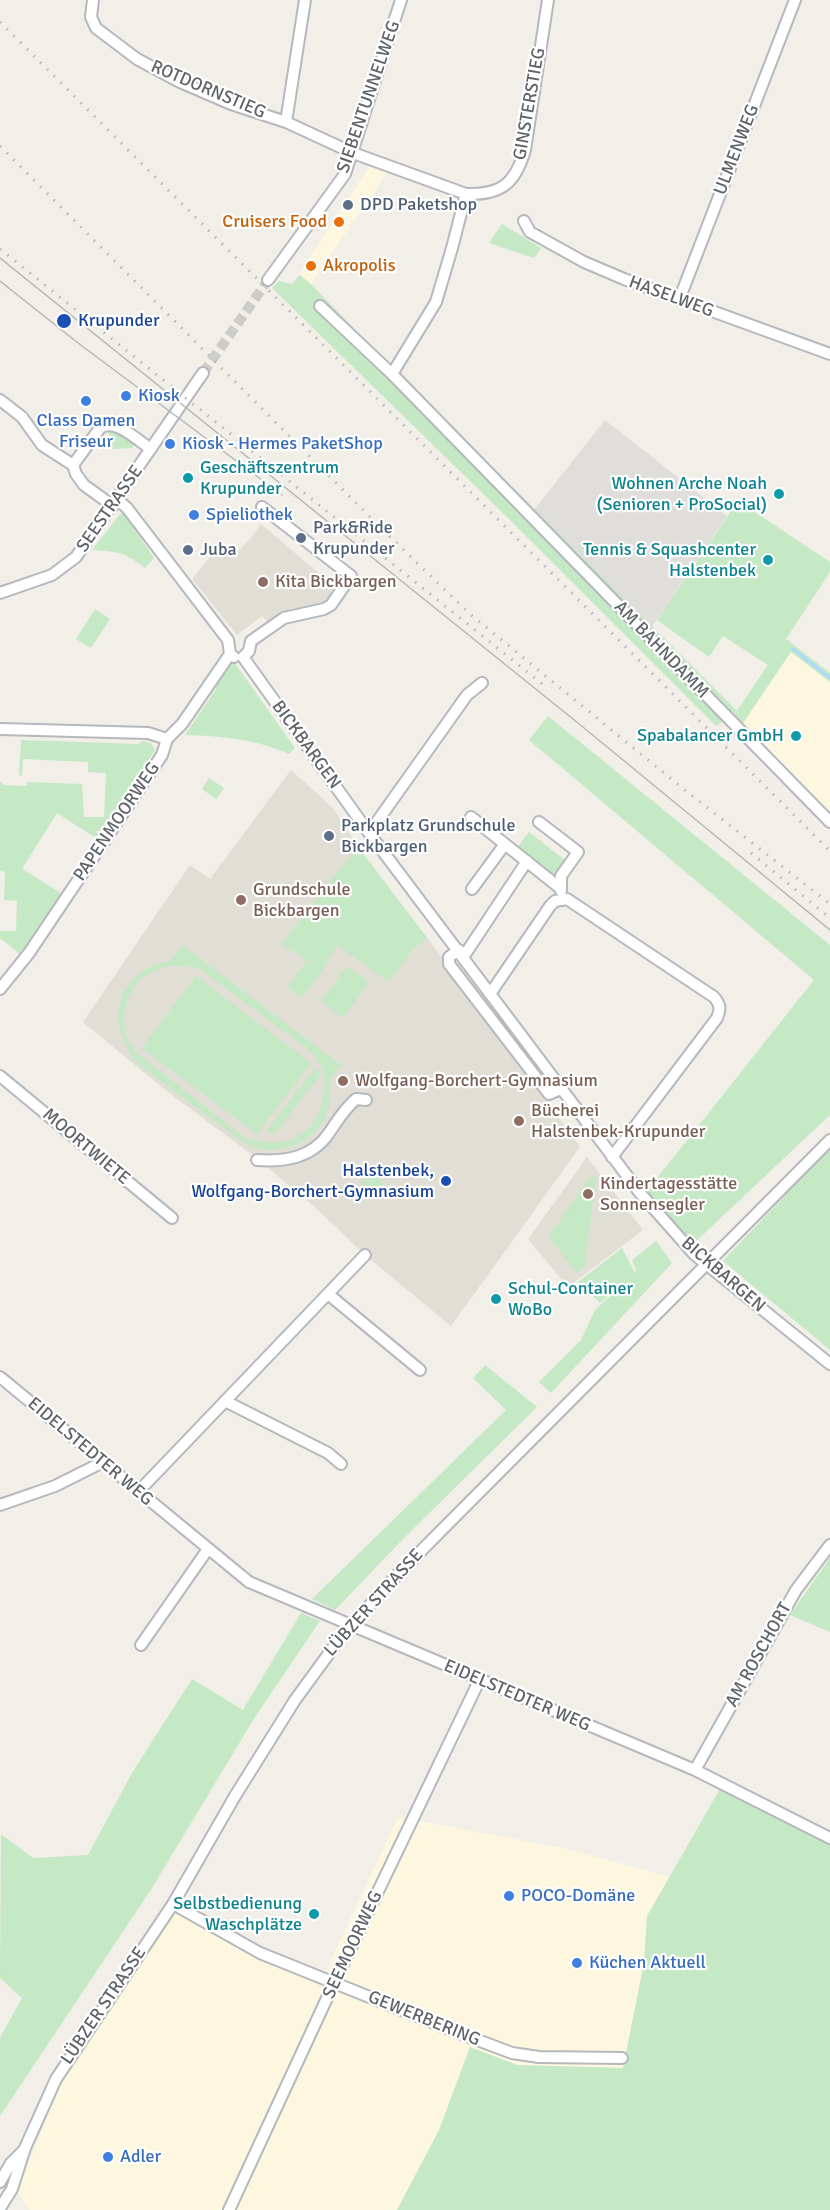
<!DOCTYPE html>
<html>
<head>
<meta charset="utf-8">
<style>
	body { margin:0 }
	canvas { display:block; background:#f1efe8 }
</style>
</head>
<body>
<canvas width="830" height="2210"></canvas>
<script>
const g = document.querySelector('canvas').getContext('2d');
g.lineJoin = 'round';
function fill(path, color) { g.fillStyle = color; g.fill(path, 'evenodd'); }
function strokePath(path, color, width, dash) { g.strokeStyle = color; g.lineWidth = width; g.lineCap = dash ? 'butt' : 'round'; g.setLineDash(dash || []); g.stroke(path); }
function drawText(font, color, halo, rows, align = 'center') {
  g.font = font + ' Signika,sans-serif'; g.lineWidth = 4.5; g.setLineDash([]); g.textBaseline = 'middle'; g.strokeStyle = halo; g.fillStyle = color; for (const [text, x, y, turn = 0] of rows) {
    g.save(); g.translate(x, y); g.rotate((+turn || 0) * Math.PI / 180); g.textAlign = isNaN(turn) ? turn : align; if (halo) g.strokeText(text, 0, 0); g.fillText(text, 0, 0); g.restore();
  }
}
fill(new Path2D(`
	M370 165 388 171 311 284 299 274Z
	M791 651 830 682V811L743 723Z
	M398 1817 567 1849 670 1877 647 1916 644 1963 623 2068 517 2065 470 2047 439 2130 397 2210H30L17 2191 62 2081 78 2054 187 1895 190 1907 256 1946 326 1971Z`), '#fef7e0');
fill(new Path2D(`
	M605 420 727 516 652 627 534 510Z`), '#e0deda');
fill(new Path2D(`
	M261 524 315 570 336 585 327 599 321 604 287 610 268 622 262 616 237 635 192 579 219 546 232 557 250 539Z
	M291 770 333 808 358 847 448 965 580 1147 451 1326 365 1255 316 1208 255 1157 164 1089 83 1022 190 865 210 879Z
	M587 1157 643 1230 568 1287 528 1239Z`), '#e1ded6');
fill(new Path2D(`
	M502 224 541 248 534 258 489 243Z
	M300 275 311 284 366 341 737 711 768 665 723 636 709 657 657 620 738 501 830 562V572L786 639 830 673V682L791 652 743 723 735 715 736 712 716 726 510 520 272 288 279 281 292 284Z
	M107 431 119 433 135 445 132 448 113 449 111 436Z
	M121 513 124 514 154 558 145 568C123 551 119 552 92 550Z
	M95 609 110 619 91 648 76 639Z
	M234 662 295 748 289 754C256 739 220 736 185 735L216 689 215 681 230 663Z
	M548 716 830 945V1115L693 1244 646 1192 814 980 529 740Z
	M21 740 138 744 143 741 151 743 155 750 102 833 94 830 99 834 96 838 57 813 22 869 61 893 20 954 0 938V931H16L17 901 4 900 5 872 0 871V782H2L3 785 27 786V782L82 784 84 817H104L106 773 88 772V762L23 759 22 776 19 775Z
	M209 778 224 788 216 799 202 789Z
	M529 832 566 861 554 877 517 848Z
	M358 847 427 938 413 949 389 982 337 945 322 971 302 998 287 987 307 960 281 944Z
	M182 945 341 1065C338 1070 332 1076 331 1081 328 1092 331 1101 327 1114 317 1140 287 1153 260 1149 255 1148 248 1144 243 1142L137 1063C111 1028 110 992 149 967 155 963 165 964 171 960 175 957 179 949 182 945ZM169 966H184L200 969 313 1053C316 1058 320 1064 322 1070 326 1078 325 1089 323 1098 316 1139 280 1151 244 1137L143 1058C139 1054 133 1049 130 1044 119 1025 124 996 139 981 147 973 158 970 169 966Z
	M347 966 369 982 343 1018 321 1002Z
	M196 976 311 1063 257 1134 142 1048Z
	M315 1068 321 1074 274 1135 267 1130Z
	M830 1148V1350L723 1261Z
	M373 1172 380 1176 384 1190C376 1194 367 1193 361 1186V1181Z
	M592 1174 596 1177 585 1266 576 1273 549 1236Z
	M656 1241 672 1263 551 1393 539 1382 581 1340 595 1310 623 1284 600 1303 578 1282 622 1248 635 1273 636 1271 632 1260Z
	M485 1365 537 1407 404 1538 335 1610 312 1599 506 1410 473 1378Z
	M830 1558V1632L790 1615Z
	M301 1613 320 1621 255 1717 152 1888 0 2116V2038L22 1998 0 1978 1 1834 33 1858 88 1855 132 1773 192 1679 243 1710Z
	M720 1789 830 1845V2210H397L439 2130 470 2047 517 2065 623 2068 644 1963 647 1916Z`), '#c5e8c5');
strokePath(new Path2D(`
	M793 649 830 678`), '#aadaff', 3);
strokePath(new Path2D(`
	M203 373 268 280`), '#ccccc8', 10, [10, 5]);
const minor = new Path2D(`
	M93 0 91 17 96 28 137 59 180 82 231 104 286 122 353 153 466 194C501 195 515 184 525 150L548 0
	M286 122 305 0
	M524 221 530 232 584 262 624 279 830 354
	M268 280 345 174 401 0
	M679 300 795 0
	M320 306 392 374 830 822
	M392 374 436 302 452 248 466 194
	M0 400 22 417 42 445 73 465 76 474 84 485 113 506
	M73 465 100 428C115 417 138 441 151 449
	M118 500 127 508 228 640 230 654 234 657
	M0 593 52 575 76 557 203 373
	M243 657 369 833 640 1193 694 1254 830 1364
	M243 657 249 651 251 641 284 618 324 609 331 605 351 576 262 507
	M0 729 148 733 167 739
	M471 817 560 888
	M539 822 578 852 561 876V891
	M369 833 467 695 482 683
	M472 889 505 844
	M459 950 449 957V964L549 1094 561 1089
	M464 956 527 861
	M0 989 29 953 162 755 167 739 182 724 230 654
	M490 994 550 906 555 901 567 899 714 997C720 1004 721 1009 717 1018L612 1157
	M0 1076 172 1218
	M257 1160C285 1162 312 1158 329 1133 338 1120 344 1109 356 1099L366 1100
	M328 1294 420 1370
	M0 1377 249 1582 695 1770 830 1838
	M225 1401 328 1453 341 1464
	M138 1492 365 1255
	M0 1505 55 1486 103 1462
	M141 1645 208 1549
	M695 1770 796 1590 830 1545
	M173 1904 260 1953 459 2033 512 2053 539 2057 622 2058
	M0 2182 11 2163 23 2151
	M0 2208 12 2189 25 2148 56 2079 173 1904 235 1796 295 1700 341 1637 399 1573 830 1140
	M229 2210 334 1983 479 1681`);
strokePath(minor, '#b5b8bc', 14);
strokePath(minor, '#fff', 10);
strokePath(new Path2D(`
	M0 258 578 723 830 930
	M0 281 78 343 282 495`), '#b6b7b8', 1.5);
strokePath(new Path2D(`
	M0 22 830 851
	M0 146 384 531 470 614 681 787 830 904
	M0 249 546 687
	M751 853 830 918`), '#b6b7b8', 3, [1.5, 8]);
for (const [x, y, r, color] of [
	[348,205,6,"#5c6f8a"],
	[339,222,6,"#e8710a"],
	[311,266,6,"#e8710a"],
	[64,321,8,"#1a4fb4"],
	[126,396,6,"#3f7fe0"],
	[86,401,6,"#3f7fe0"],
	[170,444,6,"#3f7fe0"],
	[188,478,6,"#0f9aa8"],
	[779,494,6,"#0f9aa8"],
	[194,515,6,"#3f7fe0"],
	[301,538,6,"#5c6f8a"],
	[188,550,6,"#5c6f8a"],
	[768,560,6,"#0f9aa8"],
	[263,582,6,"#8d6e63"],
	[796,736,6,"#0f9aa8"],
	[329,836,6,"#5c6f8a"],
	[241,900,6,"#8d6e63"],
	[343,1081,6,"#8d6e63"],
	[519,1121,6,"#8d6e63"],
	[446,1181,6,"#1a4fb4"],
	[588,1194,6,"#8d6e63"],
	[496,1299,6,"#0f9aa8"],
	[509,1896,6,"#3f7fe0"],
	[314,1914,6,"#0f9aa8"],
	[577,1963,6,"#3f7fe0"],
	[108,2157,6,"#3f7fe0"]
]) { const dot = new Path2D(); dot.arc(x, y, r, 0, 2 * Math.PI); g.fillStyle = color; g.fill(dot); strokePath(dot, '#fff', 2); }
drawText('18px', '#5f6368', '#fff', [
	["ROTDORNSTIEG",208,90,23],
	["SIEBENTUNNELWEG",369,97,-71],
	["GINSTERSTIEG",530,104,-80],
	["ULMENWEG",737,150,-69],
	["HASELWEG",671,297,20],
	["SEESTRASSE",110,509,-55],
	["AM BAHNDAMM",661,650,46],
	["BICKBARGEN",306,745,54],
	["PAPENMOORWEG",117,822,-56],
	["MOORTWIETE",86,1147,40],
	["BICKBARGEN",723,1275,41],
	["EIDELSTEDTER WEG",90,1452,40],
	["LÜBZER STRASSE",374,1603,-48],
	["AM ROSCHORT",759,1655,-61],
	["EIDELSTEDTER WEG",517,1696,23],
	["SEEMOORWEG",353,1945,-65],
	["LÜBZER STRASSE",104,2006,-56],
	["GEWERBERING",424,2019,22]
]);
drawText('18px', '#4e5e75', '#fff', [
	["DPD Paketshop",360,205],
	["Park&Ride",313,528],
	["Krupunder",313,549],
	["Juba",200,550],
	["Parkplatz Grundschule",341,826],
	["Bickbargen",341,847]
], 'left');
drawText('18px', '#c56008', '#fff', [
	["Cruisers Food",327,222],
	["Akropolis",323,266,"left"]
], 'right');
drawText('18px', '#164399', '#fff', [
	["Krupunder",78,321],
	["Halstenbek,",434,1171,"right"],
	["Wolfgang-Borchert-Gymnasium",434,1192,"right"]
], 'left');
drawText('18px', '#366cbe', '#fff', [
	["Kiosk",138,396],
	["Class Damen",86,421,"center"],
	["Friseur",86,442,"center"],
	["Kiosk - Hermes PaketShop",182,444],
	["Spieliothek",206,515],
	["POCO-Domäne",521,1896],
	["Küchen Aktuell",589,1963],
	["Adler",120,2157]
], 'left');
drawText('18px', '#0d838f', '#fff', [
	["Geschäftszentrum",200,468,"left"],
	["Krupunder",200,489,"left"],
	["Wohnen Arche Noah",767,484],
	["(Senioren + ProSocial)",767,505],
	["Tennis & Squashcenter",756,550],
	["Halstenbek",756,571],
	["Spabalancer GmbH",784,736],
	["Schul-Container",508,1289,"left"],
	["WoBo",508,1310,"left"],
	["Selbstbedienung",302,1904],
	["Waschplätze",302,1925]
], 'right');
drawText('18px', '#785e54', '#fff', [
	["Kita Bickbargen",275,582],
	["Grundschule",253,890],
	["Bickbargen",253,911],
	["Wolfgang-Borchert-Gymnasium",355,1081],
	["Bücherei",531,1111],
	["Halstenbek-Krupunder",531,1132],
	["Kindertagesstätte",600,1184],
	["Sonnensegler",600,1205]
], 'left');
</script>
</body>
</html>
